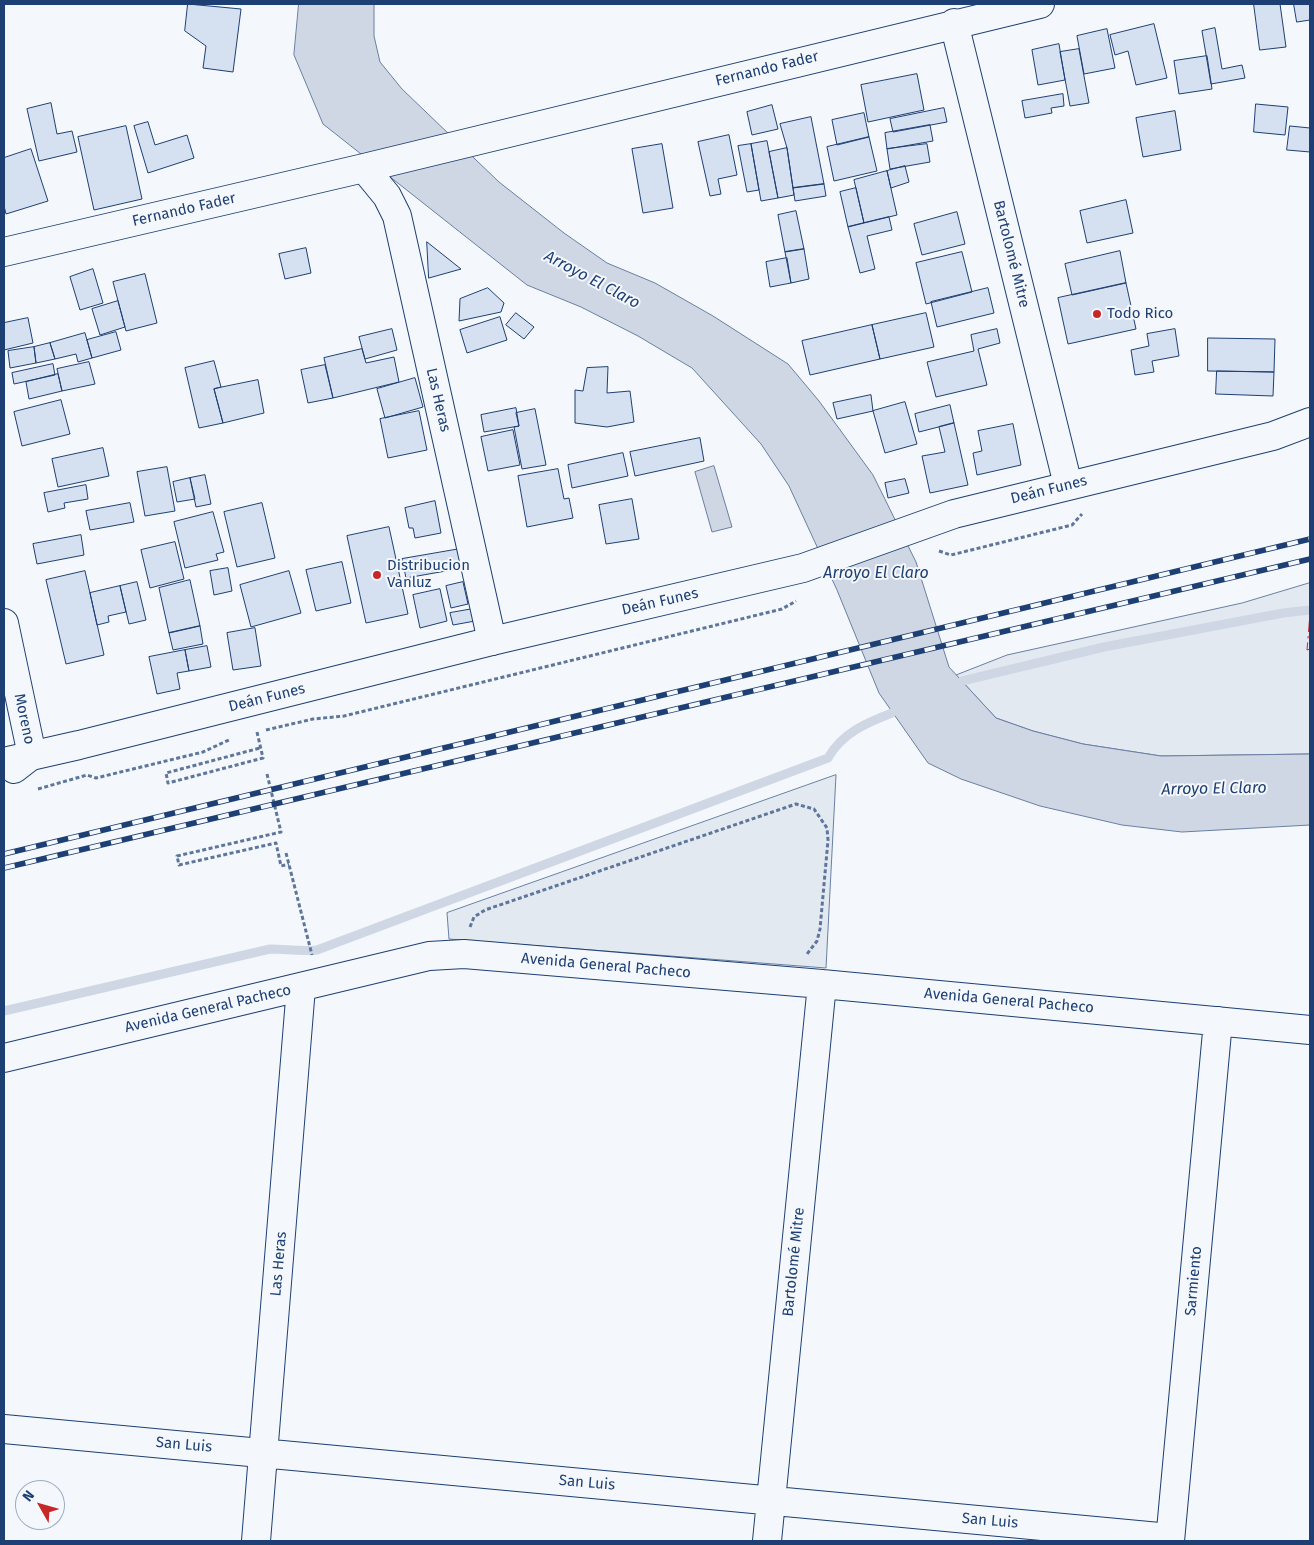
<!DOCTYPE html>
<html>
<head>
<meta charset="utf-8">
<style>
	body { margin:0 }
	#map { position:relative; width:1314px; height:1545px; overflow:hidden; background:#f4f7fb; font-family:"Fira Sans",sans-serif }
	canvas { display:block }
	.frame { position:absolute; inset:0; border:5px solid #1d3f73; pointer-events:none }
	.north { position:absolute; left:15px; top:1480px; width:50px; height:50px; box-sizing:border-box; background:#f4f7fb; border:1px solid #9eadc5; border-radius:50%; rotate:308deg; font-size:14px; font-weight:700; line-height:20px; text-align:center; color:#1d3f73 }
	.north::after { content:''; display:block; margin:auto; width:18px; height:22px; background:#c62828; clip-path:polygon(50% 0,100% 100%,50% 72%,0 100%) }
</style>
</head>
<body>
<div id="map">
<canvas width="1314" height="1545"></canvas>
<div class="frame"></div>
<div class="north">N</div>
</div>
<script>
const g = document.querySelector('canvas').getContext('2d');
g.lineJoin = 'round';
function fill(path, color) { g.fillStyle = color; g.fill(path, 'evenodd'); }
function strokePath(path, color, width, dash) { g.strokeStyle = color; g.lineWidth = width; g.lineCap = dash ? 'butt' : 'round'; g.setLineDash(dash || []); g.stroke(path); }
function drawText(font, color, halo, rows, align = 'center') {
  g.font = font + ' "Fira Sans",sans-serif'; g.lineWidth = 4; g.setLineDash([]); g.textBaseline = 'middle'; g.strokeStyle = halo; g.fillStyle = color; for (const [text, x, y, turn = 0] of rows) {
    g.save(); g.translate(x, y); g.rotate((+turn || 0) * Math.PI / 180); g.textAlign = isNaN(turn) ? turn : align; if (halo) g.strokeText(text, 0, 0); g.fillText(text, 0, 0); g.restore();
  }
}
const green = new Path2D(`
	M1310 583V754L1161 756 1083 744 1033 731 996 718 956 675 1007 655 1242 603Z
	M836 775 826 968 449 939 447 913Z`);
fill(green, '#e3e9f0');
strokePath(green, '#687fa3', 1);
const water = new Path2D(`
	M299 4H374V36L380 62 402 89 499 182 564 233 607 263 655 283 713 316 788 364 819 401 873 475 916 562 949 667 996 718 1033 731 1083 744 1161 756 1310 754V825L1182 832 1122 825 1040 806 961 779 928 763 879 693 837 590 789 486 761 444 692 368 638 336 581 307 527 285 323 124 294 55Z
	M714 466 732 527 712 532 695 472Z`);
fill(water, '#cfd7e4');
strokePath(water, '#687fa3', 1);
strokePath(new Path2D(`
	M962 681 1104 647 1283 613 1310 610
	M4 1011 270 949C286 949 301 952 317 950L828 758C842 733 866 723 892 713`), '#cfd7e4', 9);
const building = new Path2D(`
	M188 4 241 9 233 72 203 68 206 46 185 31Z
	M1254 4H1280L1286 47 1260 50Z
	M1294 4H1310V20L1297 22Z
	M1154 24 1167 78 1136 85 1128 51 1115 55 1110 35Z
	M1215 28 1222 69 1242 65 1245 78 1211 84 1202 31Z
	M1107 29 1115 68 1084 74 1077 36Z
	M1059 44 1065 80 1038 85 1032 50Z
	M1079 49 1089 103 1070 106 1060 52Z
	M1207 56 1212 89 1179 94 1174 61Z
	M917 74 924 110 868 122 861 85Z
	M1063 94 1064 106 1051 108 1052 113 1025 118 1022 101Z
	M51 103 57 134 72 131 77 152 39 161 27 109Z
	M1256 104 1288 107 1285 135 1254 132Z
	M772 105 778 129 752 135 747 112Z
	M944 108 947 122 893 132 890 119Z
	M1175 111 1181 150 1143 157 1136 118Z
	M864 113 869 137 837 145 832 120Z
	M811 117 824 184 793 188 787 148 780 124Z
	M148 122 155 145 187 135 194 158 148 173 134 126Z
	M930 125 933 141 887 149 885 133Z
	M126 126 142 199 94 210 78 137Z
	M1290 126 1310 128V152L1287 150Z
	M729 135 737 175 718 179 721 194 710 196 698 142Z
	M869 137 877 171 834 181 827 147Z
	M767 141 778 198 761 201 751 144Z
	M662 144 673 208 643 213 632 149Z
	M751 144 759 190 747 192 738 146Z
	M927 144 930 162 890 169 887 149Z
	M787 148 794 195 778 198 769 152Z
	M31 149 48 201 6 214 4 206V158Z
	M905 166 909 182 891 188 887 171Z
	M887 171 897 215 864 223 854 180Z
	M824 184 826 196 795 201 793 188Z
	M856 188 864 223 848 227 840 192Z
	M1126 200 1133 233 1087 243 1080 211Z
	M796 211 804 249 785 252 778 215Z
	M957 212 965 244 922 255 914 224Z
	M889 217 892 230 867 236 875 269 860 273 848 227Z
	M427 242 461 269 429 278Z
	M306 248 311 273 285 279 279 254Z
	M804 249 809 279 791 283 785 252Z
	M1120 251 1126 283 1072 295 1065 264Z
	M962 252 972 292 926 304 916 263Z
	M787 258 791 283 770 287 766 262Z
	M93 269 103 303 80 310 70 277Z
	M145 274 157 323 126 331 113 282Z
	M1126 283 1136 329 1068 344 1058 298Z
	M488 288 504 303 501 312 459 321 460 299Z
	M988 288 994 313 937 327 931 302Z
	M118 301 125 327 100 335 92 309Z
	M516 313 534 327 524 339 506 325Z
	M926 313 934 347 880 359 872 325Z
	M500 317 507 340 467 353 460 330Z
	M28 318 33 343 4 350V323Z
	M872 325 880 359 810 375 802 341Z
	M392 329 397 350 365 359 359 337Z
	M997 329 1000 343 978 349 987 385 936 397 927 362 974 351 971 335Z
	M1175 329 1179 356 1152 361 1154 372 1135 375 1131 350 1149 346 1147 334Z
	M116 332 121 350 92 358 87 340Z
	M85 333 92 358 78 362 76 354 55 359 50 343Z
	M1208 338 1275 339 1274 372 1208 371Z
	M50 343 55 359 36 363 34 347Z
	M34 347 36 363 10 368 8 351Z
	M362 349 366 363 394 357 399 382 333 398 324 358Z
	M214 361 221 387 214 389 223 423 199 428 185 368Z
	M89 362 95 384 62 391 57 369Z
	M53 364 55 375 14 384 12 373Z
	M325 365 333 398 308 403 301 370Z
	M608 367 607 393 630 391 634 422 607 427 575 423V390L583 391 587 368Z
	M1217 371 1274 372 1273 396 1216 394Z
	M58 374 62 391 29 399 26 382Z
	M415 378 423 407 385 418 377 389Z
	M258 380 264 413 223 423 214 389Z
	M871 395 873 411 837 419 833 403Z
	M61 400 70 434 22 446 14 412Z
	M905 402 917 444 885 453 873 411Z
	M950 405 954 423 919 432 915 414Z
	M516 408 519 426 484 432 481 415Z
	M535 409 546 465 522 469 514 427 519 426 516 413Z
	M419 411 427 450 388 458 380 419Z
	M954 423 968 485 930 493 922 456 945 452 939 427Z
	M1013 424 1021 465 977 475 973 453 982 451 978 431Z
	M513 430 520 465 488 471 481 437Z
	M700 438 704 461 635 476 630 452Z
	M103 448 109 476 58 487 52 459Z
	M623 453 628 476 572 488 568 465Z
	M167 467 175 511 145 516 137 472Z
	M558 469 564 499 569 498 573 518 527 527 518 476Z
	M205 475 211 504 196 507 190 478Z
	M190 478 195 499 177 502 173 482Z
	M905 479 909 493 888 498 885 483Z
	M86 485 88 499 64 503 65 508 48 512 44 493Z
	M632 499 639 539 606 544 599 505Z
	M435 501 441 533 415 538 413 528H409L405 508Z
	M130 503 134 522 90 530 86 511Z
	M262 503 275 558 237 567 224 512Z
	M213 512 224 552 216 554 218 560 185 568 174 522Z
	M389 527 408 614 366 623 347 536Z
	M81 535 84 555 37 564 33 544Z
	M175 542 184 579 150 588 141 550Z
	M460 549 463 568 406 578 402 559Z
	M342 562 351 603 316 611 306 570Z
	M228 568 232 591 214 595 210 571Z
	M85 571 104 655 66 664 46 580Z
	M289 571 301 613 251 627 240 585Z
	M190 580 200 626 169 633 159 588Z
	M137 582 146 620 129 624 120 586Z
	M463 582 468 604 451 608 446 586Z
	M120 586 126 612 108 616 109 622 97 625 90 593Z
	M440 589 447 621 420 628 413 595Z
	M473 609 475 621 453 625 450 613Z
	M200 626 203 644 173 650 169 633Z
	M255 628 261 666 233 670 227 633Z
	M207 646 211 667 189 671 185 650Z
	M185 650 189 671 177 673 180 689 157 694 149 657Z`);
fill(building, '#d5e0f0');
strokePath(building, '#1d3f73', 1);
const minor = new Path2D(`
	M954 23 1068 485
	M364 168 387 196 397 216 492 641
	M4 252 364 168 1040 4
	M4 623 32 755 14 769
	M4 1058 429 956 464 954 822 984 1310 1030
	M4 1429 1170 1538
	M256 1541 301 987
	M767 1541 822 984
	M1170 1541 1218 1021`);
const major = new Path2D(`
	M4 762 79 745 492 641 803 568 954 514 1273 436 1310 422`);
strokePath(minor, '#1d3f73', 30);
strokePath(major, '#1d3f73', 30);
strokePath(new Path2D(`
	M939 551 951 555 1072 525 1082 514
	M266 730 313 719 344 716 782 609 796 601
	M257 732 263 758 168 783 166 773 260 748
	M267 774 281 832 177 856 179 865 276 843 281 866 289 864
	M38 789 87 775 96 778 203 752 231 739
	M286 853 312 955
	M470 927 474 917 485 910 796 804 814 809 827 828 828 840 820 929 817 941 807 954`), '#5e769c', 3, [4, 2.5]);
strokePath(minor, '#f4f7fb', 28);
strokePath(major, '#f4f7fb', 28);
const rail = new Path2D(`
	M4 854 1310 539
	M4 868 1310 559`);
strokePath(rail, '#1d3f73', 5.5);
strokePath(rail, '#f4f7fb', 4, [11]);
strokePath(new Path2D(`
	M1310 614 1307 650 1310 649`), '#c62828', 1, [18, 4, 2.5, 4]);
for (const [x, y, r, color] of [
	[1097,314,5,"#c62828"],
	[377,575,5,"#c62828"]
]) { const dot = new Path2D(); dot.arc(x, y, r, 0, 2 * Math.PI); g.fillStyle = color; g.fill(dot); strokePath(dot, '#f4f7fb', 2); }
drawText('15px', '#1d3f73', '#f4f7fb', [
	["Fernando Fader",767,69,-14],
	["Fernando Fader",184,210,-13],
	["Bartolomé Mitre",1011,254,76],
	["Las Heras",438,400,77],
	["Deán Funes",1049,490,-14],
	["Deán Funes",660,602,-13],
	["Deán Funes",267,698,-14],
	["Moreno",24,719,78],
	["Avenida General Pacheco",606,966,5],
	["Avenida General Pacheco",1009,1001,5],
	["Avenida General Pacheco",208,1009,-13],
	["Bartolomé Mitre",794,1262,-84],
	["Las Heras",279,1264,-85],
	["Sarmiento",1194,1281,-85],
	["San Luis",184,1445,5],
	["San Luis",587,1483,5],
	["San Luis",990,1521,5]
]);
drawText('15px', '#1d3f73', '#f4f7fb', [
	["Todo Rico",1107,314],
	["Distribucion",387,566],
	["Vanluz",387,583]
], 'left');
drawText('italic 16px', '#1d3f73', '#f4f7fb', [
	["Arroyo El Claro",592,280,28],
	["Arroyo El Claro",876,574],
	["Arroyo El Claro",1214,789,-1]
]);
</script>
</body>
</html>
